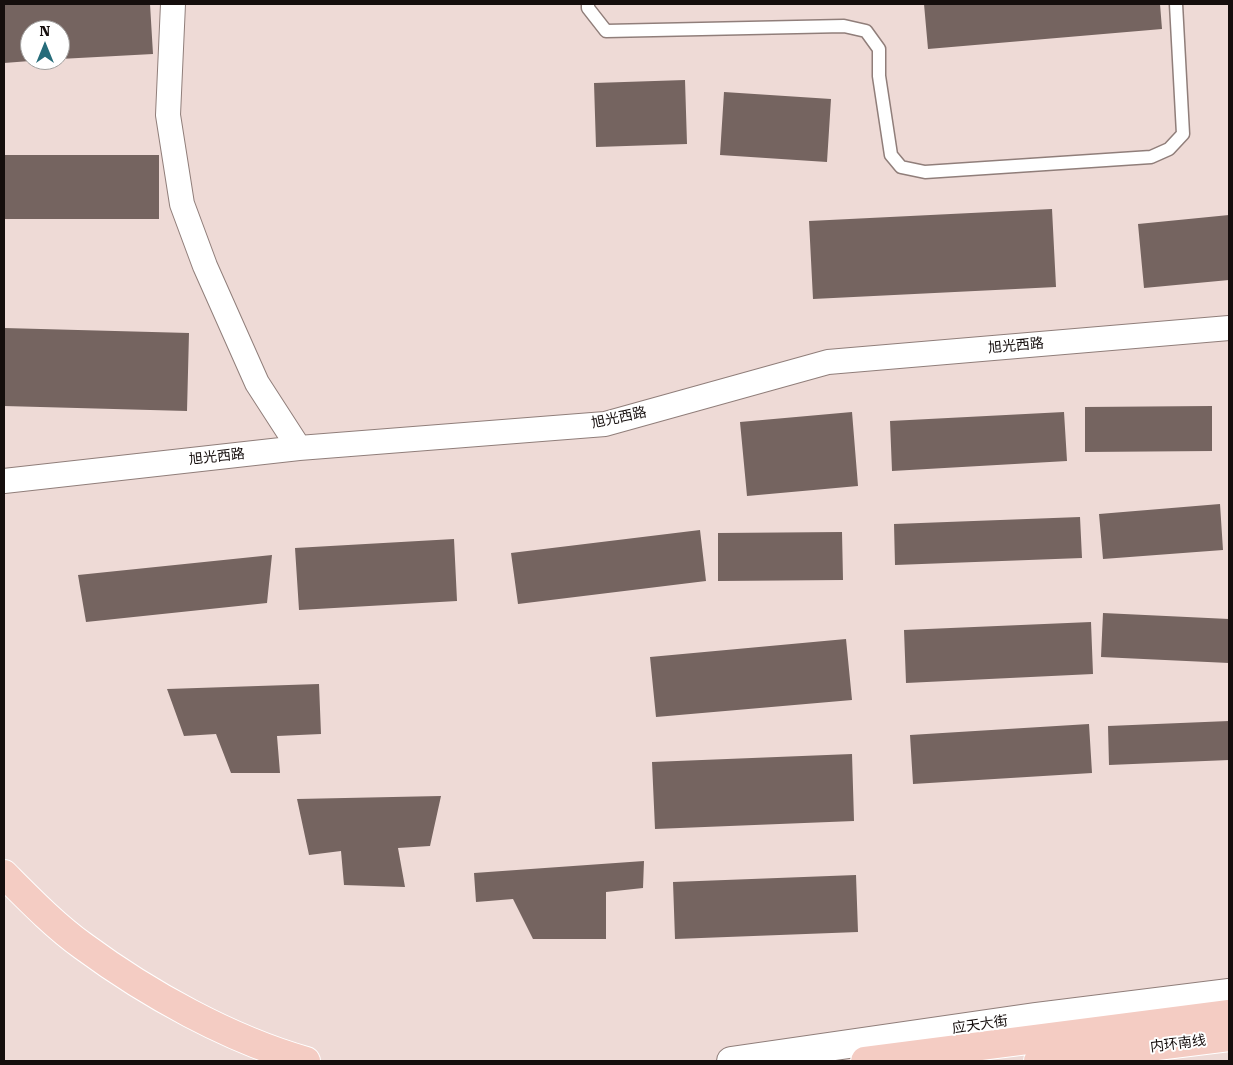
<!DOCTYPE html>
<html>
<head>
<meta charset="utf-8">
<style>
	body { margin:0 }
	#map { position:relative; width:1233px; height:1065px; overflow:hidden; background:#eedad6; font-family:"Roboto Serif",serif }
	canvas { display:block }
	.frame { position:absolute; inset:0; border:5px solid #150e0d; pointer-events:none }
	.north { position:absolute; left:20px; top:20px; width:50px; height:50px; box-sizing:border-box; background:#fff; border:1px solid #a19f9e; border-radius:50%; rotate:0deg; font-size:14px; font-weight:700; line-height:20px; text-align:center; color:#150e0d }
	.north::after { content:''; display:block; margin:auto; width:18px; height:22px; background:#266c7a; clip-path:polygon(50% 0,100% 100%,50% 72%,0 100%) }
</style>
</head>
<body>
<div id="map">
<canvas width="1233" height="1065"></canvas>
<div class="frame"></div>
<div class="north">N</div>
</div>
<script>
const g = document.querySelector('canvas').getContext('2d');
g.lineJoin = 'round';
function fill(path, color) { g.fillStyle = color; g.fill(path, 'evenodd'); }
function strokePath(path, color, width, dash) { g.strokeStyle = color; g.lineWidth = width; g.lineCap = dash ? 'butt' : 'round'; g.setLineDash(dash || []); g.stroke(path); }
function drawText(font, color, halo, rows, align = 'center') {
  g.font = font + ' "Roboto Serif","Noto Sans SC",serif'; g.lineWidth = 4; g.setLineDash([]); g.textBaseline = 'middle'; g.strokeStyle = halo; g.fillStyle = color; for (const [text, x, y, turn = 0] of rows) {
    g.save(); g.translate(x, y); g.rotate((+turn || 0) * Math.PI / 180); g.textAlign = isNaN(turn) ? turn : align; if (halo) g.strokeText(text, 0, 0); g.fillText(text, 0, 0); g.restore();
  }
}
fill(new Path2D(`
	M4 4H150L153 54 60 59V30H30V61L4 63Z
	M924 4H1160L1162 29 928 49Z
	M685 80 687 144 596 147 594 83Z
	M724 92 831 99 827 162 720 155Z
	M4 155H159V219H4Z
	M1052 209 1056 287 813 299 809 221Z
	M1229 215V280L1144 288 1138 224Z
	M4 328 189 333 187 411 4 406Z
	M1212 406V451L1085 452V407Z
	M852 412 858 486 747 496 740 422Z
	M1064 412 1067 461 892 471 890 421Z
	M1220 504 1223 550 1103 559 1099 514Z
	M1080 517 1082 558 895 565 894 524Z
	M700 530 706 581 518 604 511 553Z
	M842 532 843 580 718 581V533Z
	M454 539 457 601 299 610 295 548Z
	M272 555 267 603 86 622 78 575Z
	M1103 613 1229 619V663L1101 657Z
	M1091 622 1093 674 906 683 904 630Z
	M846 639 852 700 656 717 650 657Z
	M319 684 321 734 277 736 280 773H231L216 734 184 736 167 689Z
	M1229 721V760L1109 765 1108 726Z
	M1089 724 1092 773 913 784 910 735Z
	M852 754 854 821 655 829 652 762Z
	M441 796 430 846 398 848 405 887 344 885 341 851 309 855 297 799Z
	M644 861 643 888 606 892V939H533L513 899 476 902 474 873Z
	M856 875 858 932 675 939 673 882Z`), '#756460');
const service = new Path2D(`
	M588 4V8L606 31 844 26 866 31 879 49V76L891 155 901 167 925 172 1151 157 1169 149 1183 134 1176 4`);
const minor = new Path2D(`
	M173 4 168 115 182 204 205 266 257 383 299 448
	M4 481 299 448 605 424 828 362 1229 328`);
const tertiary = new Path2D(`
	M731 1061 1035 1017 1229 993`);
const trunk = new Path2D(`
	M4 874C29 899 54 925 83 946 148 994 229 1039 306 1061
	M865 1061 1229 1014
	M1038 1061 1229 1037`);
strokePath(service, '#907e7a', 15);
strokePath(minor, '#907e7a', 26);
strokePath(tertiary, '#907e7a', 30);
strokePath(trunk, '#fff', 30);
strokePath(service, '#fff', 12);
strokePath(minor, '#fff', 24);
strokePath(tertiary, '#fff', 28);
strokePath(trunk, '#f4ccc3', 28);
drawText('14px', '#150e0d', '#fff', [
	["旭光西路",1016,346,-5],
	["旭光西路",619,418,-12],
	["旭光西路",217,457,-6],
	["应天大街",980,1025,-8],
	["内环南线",1178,1044,-7]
]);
</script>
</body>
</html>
